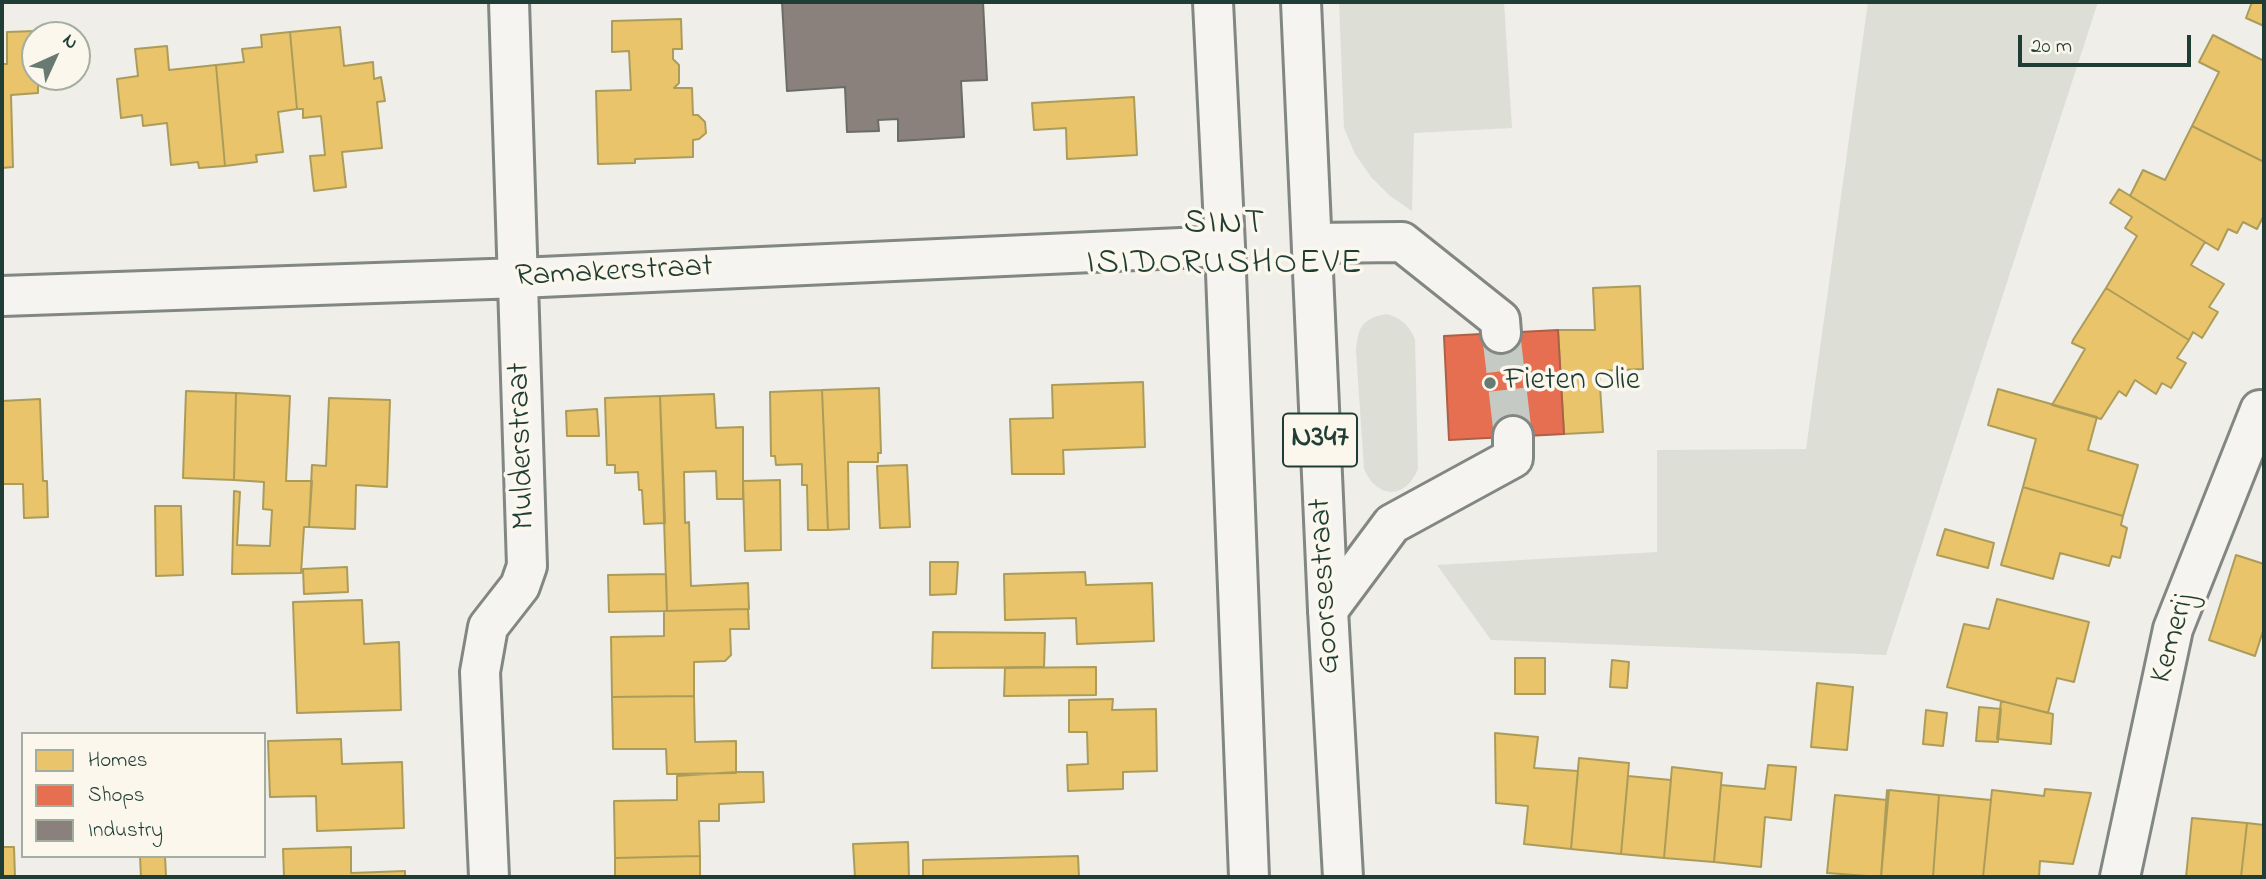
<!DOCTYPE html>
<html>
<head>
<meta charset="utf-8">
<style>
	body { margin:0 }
	#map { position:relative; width:2266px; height:879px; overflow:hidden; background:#efeee8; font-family:"Indie Flower",sans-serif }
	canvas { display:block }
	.frame { position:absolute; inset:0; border:4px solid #1f3d34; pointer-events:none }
	.legend { position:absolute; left:21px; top:732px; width:245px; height:126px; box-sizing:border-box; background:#fbf7ec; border:2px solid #a3ada2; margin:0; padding:9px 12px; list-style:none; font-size:21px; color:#1f3d34 }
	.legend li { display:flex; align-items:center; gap:14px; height:35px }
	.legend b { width:35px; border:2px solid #a3ada2 }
	.north { position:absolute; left:21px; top:21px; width:70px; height:70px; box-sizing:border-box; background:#fbf7ec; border:2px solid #a3ada2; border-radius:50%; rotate:45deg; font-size:19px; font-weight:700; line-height:28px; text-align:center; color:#1f3d34 }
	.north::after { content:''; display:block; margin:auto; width:24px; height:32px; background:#687b73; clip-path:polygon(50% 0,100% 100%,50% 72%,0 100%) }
	.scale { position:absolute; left:2018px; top:35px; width:173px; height:32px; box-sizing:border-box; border:4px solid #1f3d34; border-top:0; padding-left:9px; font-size:21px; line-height:24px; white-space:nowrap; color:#1f3d34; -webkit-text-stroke:5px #fbf7ec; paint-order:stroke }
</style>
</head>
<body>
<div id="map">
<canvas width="2266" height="879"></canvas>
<div class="frame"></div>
<ul class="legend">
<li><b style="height:19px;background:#e9c46a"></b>Homes</li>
<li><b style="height:19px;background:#e76f51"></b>Shops</li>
<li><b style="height:19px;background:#8a817c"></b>Industry</li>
</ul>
<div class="north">N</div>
<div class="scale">20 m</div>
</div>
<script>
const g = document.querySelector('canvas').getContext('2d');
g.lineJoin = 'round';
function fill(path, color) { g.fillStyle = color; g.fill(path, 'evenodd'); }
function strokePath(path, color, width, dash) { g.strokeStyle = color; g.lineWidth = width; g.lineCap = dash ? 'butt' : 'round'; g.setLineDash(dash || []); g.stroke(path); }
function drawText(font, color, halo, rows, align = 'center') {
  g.font = font + ' "Indie Flower",sans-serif'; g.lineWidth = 7; g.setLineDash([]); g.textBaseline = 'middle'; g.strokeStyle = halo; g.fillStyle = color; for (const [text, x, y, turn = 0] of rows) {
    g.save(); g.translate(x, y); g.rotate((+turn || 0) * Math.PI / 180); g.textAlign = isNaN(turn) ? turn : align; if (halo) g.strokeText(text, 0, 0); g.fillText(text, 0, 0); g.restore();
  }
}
fill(new Path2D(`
	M1339 2H1504L1512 128 1414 133 1412 211 1390 196 1371 177 1355 154 1344 128Z
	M1868 2H2098L1886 655 1491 640 1437 565 1657 552V450L1806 449Z
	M1386 314C1401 318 1408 324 1415 339L1418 469C1405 500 1377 499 1364 469L1356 351C1358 328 1361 319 1386 314Z`), '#dddfd6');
const homes = new Path2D(`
	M2252 2H2264V26L2246 18Z
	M681 19 682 49H673V59L679 65V83L674 88H692L693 115H698L705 122 706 133 699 139 693 140V157L635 159V163L598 164 596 91 631 90 629 51 612 52V21Z
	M340 27 344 66 373 62 374 79 381 77 385 101 377 102 382 148 342 152 346 187 314 191 310 156 325 155 321 116 303 118V109H297L290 32Z
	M36 31 35 77H38V93L11 95 13 167 2 168V64H7V32Z
	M290 32 297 109 278 112 283 152 256 155 257 162 225 166 216 65 244 62 242 49 262 47 261 35Z
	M2213 35 2264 61V162L2192 126 2219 72 2199 62Z
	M167 46 169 70 216 65 225 166 199 168 198 162 171 165 167 123 143 126 142 115 121 118 117 79 138 76 135 49Z
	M1134 97 1137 155 1067 159 1066 128 1034 130 1032 103Z
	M2192 126 2264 162V215L2257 229 2243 222 2237 233 2228 229 2218 250 2130 196 2143 170 2165 180Z
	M2119 189 2205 242 2191 265 2224 284 2209 307 2218 312 2202 338 2193 332 2189 340 2106 288 2137 236 2125 228 2132 217 2110 203Z
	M1640 286 1643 369 1599 371 1603 432 1564 434 1558 330H1595L1593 288Z
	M2106 288 2189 340 2177 358 2186 363 2171 388 2162 383 2156 394 2135 380 2126 396 2119 391 2101 419 2052 405 2085 349 2072 343 2073 340Z
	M1143 382 1145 447 1063 450 1064 474H1012L1010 419 1053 418 1052 385Z
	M879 388 881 453H878V462H848L849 529 828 530 822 390Z
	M1998 389 2097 417 2088 450 2138 465 2123 516 2023 487 2036 439 1988 425Z
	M822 390 828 530H808L807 485H802V464L776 465 775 456H771L770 392Z
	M186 391 236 393 234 480 183 478Z
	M236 393 290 396 286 481H312L309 527H304L301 573 232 574 234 491 240 492 237 545 270 546 272 510 263 509 264 482 234 480Z
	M714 394 716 428 743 427V499H717L716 471 684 472 685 523 689 522 691 586 748 583 749 609 667 611 660 396Z
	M660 396 665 523 644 524 642 490H639L638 472 615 473V465H607L605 398Z
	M329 398 390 400 387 487 356 485 355 529 309 527 312 465 326 466Z
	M40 399 43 481H47L48 517 24 518 23 484H2V401Z
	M597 409 599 436H567L566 411Z
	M907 465 910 527 880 528 877 466Z
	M780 480 781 550 745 551 743 481Z
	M2023 487 2123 516 2121 525 2127 528 2120 558 2112 556 2109 566 2060 553 2053 579 2001 565Z
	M155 506H181L183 575 156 576Z
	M1945 529 1994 543 1988 568 1937 555Z
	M2236 555 2264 564V628L2255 656 2209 640Z
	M930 562H958L956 594 930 595Z
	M347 567 348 592 304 594 303 569Z
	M1085 572 1086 585 1152 583 1154 641 1077 644 1076 618 1005 620 1004 574Z
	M666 574 667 611 609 612 608 575Z
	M1997 599 2089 622 2074 682 2057 678 2048 713 1947 687 1964 624 1989 629Z
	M362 600 364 644 399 642 401 710 297 713 293 602Z
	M748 609 749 629H730L731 655 725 661 694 662V696L612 697 611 637 664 636V611Z
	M933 632 1045 633 1044 667 932 668Z
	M1515 658H1545V694H1515Z
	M1612 660 1629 662 1627 688 1610 687Z
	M1096 667V695L1004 696 1005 668Z
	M1817 683 1853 687 1847 750 1811 747Z
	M694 696 695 742 736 741V773L667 774 666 749H613L612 697Z
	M1113 699 1112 710 1156 709 1157 771 1123 772V789L1068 791 1067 765 1088 764 1087 732H1069V700Z
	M2001 701 2053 714 2051 744 1997 739Z
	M1979 707 2001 709 1998 742 1976 741Z
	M1926 710 1947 713 1943 746 1923 744Z
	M1495 733 1538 737 1534 768 1578 771 1571 849 1524 844 1528 806 1496 803Z
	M341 739 342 764 402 762 404 828 317 831 316 796 270 797 268 741Z
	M1579 758 1629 763 1621 854 1571 849Z
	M1768 765 1796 767 1791 820 1765 817 1761 867 1714 862 1721 785 1765 789Z
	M1672 767 1722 773 1714 862 1664 858Z
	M736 772H763L764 802 719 804V821H699L700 856 615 858 614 801 677 800V776Z
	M1628 776 1671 780 1664 858 1621 854Z
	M2045 789 2091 793 2073 864 2040 861 2039 877H1983L1992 790 2044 796Z
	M1887 790 1881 877 1827 873 1835 795 1887 800Z
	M1889 790 1939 795 1933 877H1881Z
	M1939 795 1991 800 1983 877H1933Z
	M2192 818 2247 823 2241 877H2186Z
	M2247 823 2264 825V877H2241Z
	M908 842 909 877H855L853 844Z
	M2 847H14L15 877H2Z
	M351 847V873L405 871V877H284L283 849Z
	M140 856H165L166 876 141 877Z
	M700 856V877H615V858Z
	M1078 856 1079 877H923V860Z`);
fill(homes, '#e9c46a');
strokePath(homes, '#ac9c5a', 2);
const shops = new Path2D(`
	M1558 330 1564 434 1449 440 1444 336Z`);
fill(shops, '#e76f51');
strokePath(shops, '#ab6048', 2);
const industry = new Path2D(`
	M782 2H983L987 80 961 81 964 137 898 141V119L878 120 879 131 847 132 845 87 787 91Z`);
fill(industry, '#8a817c');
strokePath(industry, '#6a6d66', 2);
strokePath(new Path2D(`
	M1501 333 1513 436`), '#c5cbc4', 38, [38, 19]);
const minor = new Path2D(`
	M1213 2 1225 246 1249 877
	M1312 243 1402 242 1500 320 1501 333
	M2 296 519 278 1225 246
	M1328 610 1392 524 1513 458V436
	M489 877 480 672 488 627 520 586 527 566 509 2
	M2120 877 2173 629 2260 410`);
const major = new Path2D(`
	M1301 2 1328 610 1343 877`);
strokePath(minor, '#828783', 44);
strokePath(major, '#828783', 44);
strokePath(minor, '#f5f4f0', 38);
strokePath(major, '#f5f4f0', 38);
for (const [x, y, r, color] of [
	[1490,383,7,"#687b73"]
]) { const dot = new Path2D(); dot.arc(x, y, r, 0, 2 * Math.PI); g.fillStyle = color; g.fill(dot); strokePath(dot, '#fbf7ec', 2.5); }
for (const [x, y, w] of [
	[1320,440,74]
]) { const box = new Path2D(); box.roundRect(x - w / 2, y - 26.5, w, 53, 5); g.fillStyle = '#fbf7ec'; g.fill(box); strokePath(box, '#1f3d34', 2); }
drawText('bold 30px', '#1f3d34', null, [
	["N347",1320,440]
]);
drawText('32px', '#1f3d34', '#fbf7ec', [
	["Ramakerstraat",614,274,-3],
	["Mulderstraat",524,446,-92],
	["Goorsestraat",1327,586,-93],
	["Kemerij",2175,639,-74]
]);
drawText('32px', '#1f3d34', '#fbf7ec', [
	["Fieten Olie",1504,383]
], 'left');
g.letterSpacing = '2px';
drawText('35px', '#1f3d34', '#fbf7ec', [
	["SINT",1225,226],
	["ISIDORUSHOEVE",1225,266]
]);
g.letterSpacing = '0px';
</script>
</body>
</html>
